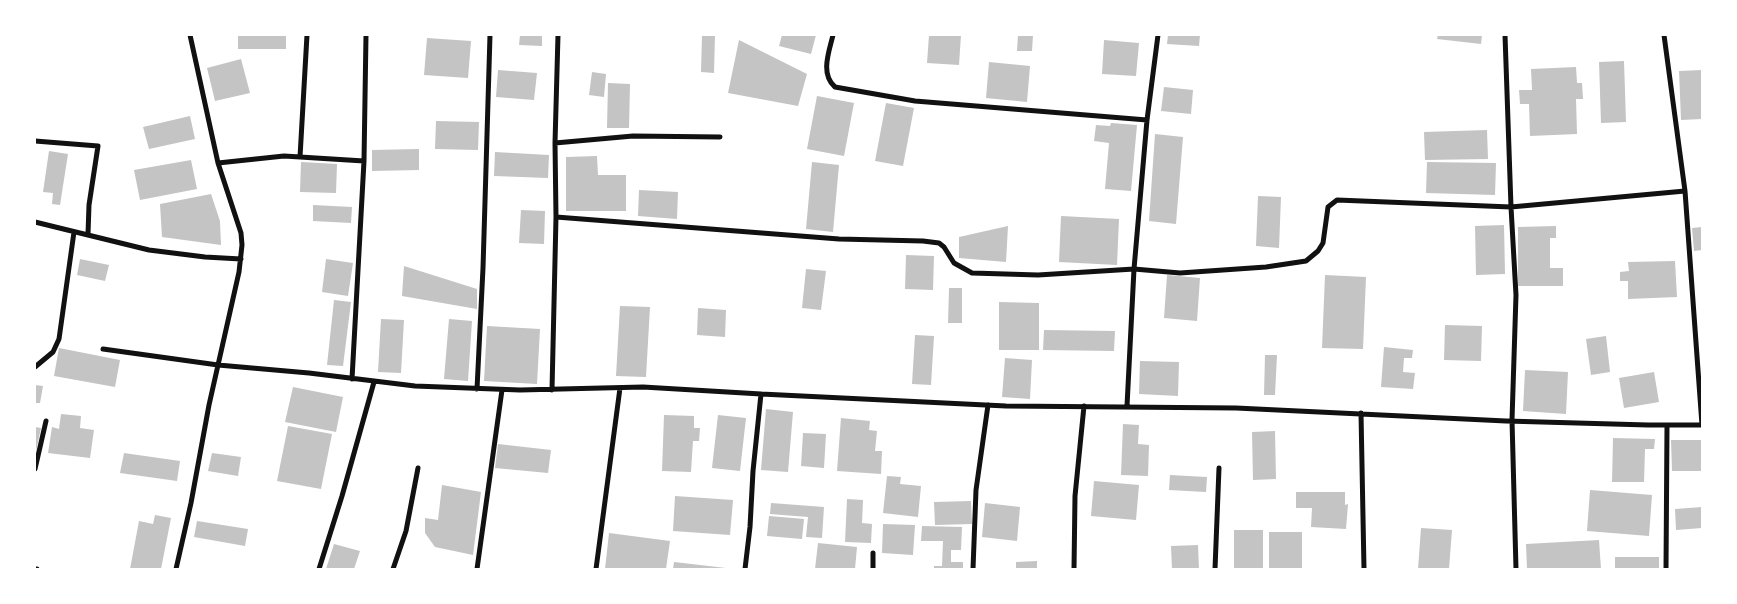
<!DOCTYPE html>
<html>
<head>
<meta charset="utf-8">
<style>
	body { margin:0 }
	#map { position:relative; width:1737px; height:604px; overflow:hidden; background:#fff; font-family:"Asap Condensed",sans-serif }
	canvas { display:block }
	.frame { position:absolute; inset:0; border:36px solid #fff; pointer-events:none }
</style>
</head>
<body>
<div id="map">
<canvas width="1737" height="604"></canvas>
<div class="frame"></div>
</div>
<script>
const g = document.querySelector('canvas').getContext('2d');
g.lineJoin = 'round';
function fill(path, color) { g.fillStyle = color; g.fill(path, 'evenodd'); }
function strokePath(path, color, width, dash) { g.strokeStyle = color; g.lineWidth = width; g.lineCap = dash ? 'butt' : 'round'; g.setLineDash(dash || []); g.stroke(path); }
fill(new Path2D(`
	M238 35H286V49H238Z
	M520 35H542V46L519 45Z
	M702 35H715L714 73 701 72Z
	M782 35H816L811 54 779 46Z
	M929 35H961L959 65 927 63Z
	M1018 35H1033L1032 51H1017Z
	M1168 35H1200L1199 46 1167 44Z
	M1438 35H1482L1481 44 1437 39Z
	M427 38 471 41 468 78 424 75Z
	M739 40 807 74 798 106 728 93Z
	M1104 40 1139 43 1136 76 1102 74Z
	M241 59 250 93 215 101 207 68Z
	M1624 61 1626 122 1601 123 1599 62Z
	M989 62 1030 66 1027 102 986 98Z
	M1576 67 1577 83H1582L1583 99H1576L1577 134 1530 136 1529 104H1520L1519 90H1532L1531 69Z
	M498 70 537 73 534 100 496 97Z
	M1702 70V119L1681 120 1679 71Z
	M592 72 606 74 604 97 589 95Z
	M608 83 630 84 629 128H607Z
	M1164 87 1193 90 1191 114 1161 111Z
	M817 96 854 103 844 156 807 149Z
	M886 103 914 108 903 166 875 161Z
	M190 116 195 139 149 149 143 127Z
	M436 121 479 122 478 150 435 149Z
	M1111 123 1137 125 1131 191 1105 189 1109 143 1094 141 1096 125 1110 126Z
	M1487 130 1488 159 1425 160 1424 132Z
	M1155 134 1183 137 1176 224 1149 221Z
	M419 149V170L372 171V150Z
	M49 151 68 154 60 205 52 204 53 193 43 192Z
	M495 152 549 155 548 178 494 176Z
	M597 156 598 175H626V211H566V157Z
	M191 160 197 189 140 200 134 170Z
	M301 162 337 164 336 193 300 192Z
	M812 162 839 165 833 232 806 229Z
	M1427 162 1496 163 1495 195 1426 193Z
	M639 190 678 192 677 219 638 216Z
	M211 194 220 221 221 245 162 237 160 204Z
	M1258 196 1281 197 1279 248 1256 246Z
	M313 205 352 207 351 223 313 221Z
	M521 210 545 211 544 244 519 243Z
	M1061 216 1119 219 1117 265 1059 262Z
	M1504 225 1505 274 1476 275 1475 226Z
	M1008 226 1006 262 959 258V237Z
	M1556 226V238H1550V268H1563V286H1518V227Z
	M1702 227V250L1694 251 1692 228Z
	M906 255 934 256 933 290 905 289Z
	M80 259 109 265 105 281 77 275Z
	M326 259 353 263 348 296 322 292Z
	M1675 261 1677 297 1628 299V281H1620V272L1629 271 1628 262Z
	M404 266 477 289V309L402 296Z
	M806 269 826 271 821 310 802 308Z
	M1167 275 1200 278 1197 321 1164 318Z
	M1325 275 1366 277 1363 349 1322 348Z
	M949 288H962V323H948Z
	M334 300 351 302 343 366 327 365Z
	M999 302 1039 303V350H999Z
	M620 306 650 307 646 377 616 376Z
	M698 308 726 310 725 337 697 335Z
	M381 319 404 320 401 373 378 372Z
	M449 319 472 321 468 381 444 379Z
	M1445 325 1482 326 1481 361 1444 360Z
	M487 326 540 329 537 384 484 381Z
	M1044 330 1115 331 1114 351 1043 350Z
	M915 335 934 336 931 385 912 384Z
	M1606 336 1610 372 1591 375 1586 339Z
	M1384 347 1413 350 1412 358H1404L1403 372 1415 373 1413 389 1381 387Z
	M59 348 120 360 115 387 54 376Z
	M1265 355H1277L1275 395H1264Z
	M1005 358 1032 360 1030 399 1002 397Z
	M1140 361 1179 362 1178 396 1139 394Z
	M1525 370 1568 372 1566 414 1523 411Z
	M1654 372 1659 402 1624 408 1619 378Z
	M35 385 43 386 40 403H35Z
	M293 387 343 397 336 432 285 422Z
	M766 409 793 412 788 472 761 470Z
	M61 414 81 416 80 428 94 430 90 458 48 453 52 427 59 429Z
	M664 415 694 416V428H700L699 441H693L691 472 662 471Z
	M718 415 746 418 740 471 712 468Z
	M841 418 870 421 869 430 877 431 875 451H882L881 474 837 471Z
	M1123 424 1139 425 1138 444 1149 445 1148 476 1121 475Z
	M288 426 332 434 321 489 277 481Z
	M35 427 41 428 36 451H35Z
	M1275 431 1276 479 1253 480 1252 432Z
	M803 433 826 434 824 468 801 466Z
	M1613 438 1655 439 1654 449H1645L1644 482H1612Z
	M1671 440H1702V471H1672Z
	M498 444 551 450 548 473 495 468Z
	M124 453 180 461 177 481 120 473Z
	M212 453 241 457 238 476 208 471Z
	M1170 475 1207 477 1206 492 1169 490Z
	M887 476 901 477 900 484 921 486 918 517 883 513Z
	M1094 481 1139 485 1136 520 1091 516Z
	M442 485 481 492 473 555 435 547 425 533V518L438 520Z
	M1590 490 1652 495 1649 536 1587 531Z
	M1296 492H1345V505L1348 504 1346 529 1311 527 1312 508H1296Z
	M675 496 733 500 730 535 673 531Z
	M847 499 863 500 862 523 872 524 871 543 845 542Z
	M971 501 972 524 935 525 934 502Z
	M771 503 824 507 822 538 806 537 808 517 770 514Z
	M985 503 1020 507 1017 541 982 537Z
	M1702 507V528L1676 530 1675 509Z
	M155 515 171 518 161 569H130L139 521 153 524Z
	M769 516 804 519 802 539 767 536Z
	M197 521 248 529 245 546 194 537Z
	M883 524 915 525 913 555 882 553Z
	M922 526 962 527 961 550H951V562H963V569H934V566H942L943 541H921Z
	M1421 528 1452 530 1449 569H1418Z
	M1234 530H1263V569H1234Z
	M1269 532H1302V569H1269Z
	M609 533 670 541 666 569H605Z
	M1599 540 1601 569H1527L1526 544Z
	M818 543 857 547 855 569H815Z
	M334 544 360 551 354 569H326Z
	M1198 545 1199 569H1172L1171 546Z
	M1615 557H1659V569H1615Z
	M1037 561V569H1016V562Z
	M674 562 726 568V569H673Z`), '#c4c4c4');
strokePath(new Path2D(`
	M833 35C829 52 820 74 835 87L915 101 1147 120
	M1505 35 1511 207 1516 295 1512 420 1516 569
	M1664 35 1685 191 1702 425
	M35 141 98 146 89 205 88 234
	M555 143 633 136 720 137
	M300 157 307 35
	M218 163 284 156 364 161
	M556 217 839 239 923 241 939 243 944 247 954 263 972 273 1038 275 1134 269 1180 273 1266 267 1306 261 1318 251 1323 243 1328 207 1337 200 1511 207 1685 191
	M35 222 149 250 205 257 241 259
	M103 349 218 365 309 373 415 386 520 390 643 387 761 394 1006 406 1236 408 1506 421 1648 425H1702
	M35 367 53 352 59 339 74 232
	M352 379 364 161 366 35
	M477 389 483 268 490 35
	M552 390 556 217 555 143 558 35
	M1127 406 1134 269 1147 120 1158 35
	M1361 413 1364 569
	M35 469 46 421
	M35 569H37
	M176 569 191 503 209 405 239 272 242 245 241 233 218 163 190 35
	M319 569 342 496 374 382
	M393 569 406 531 418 468
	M477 569 502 390
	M596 569 620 388
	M745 569 750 527 753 471 761 394
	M873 569V553
	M973 569 976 490 988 405
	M1074 569 1075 496 1084 406
	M1215 569 1219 468
	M1666 569 1667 426`), '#111', 5);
</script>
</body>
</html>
